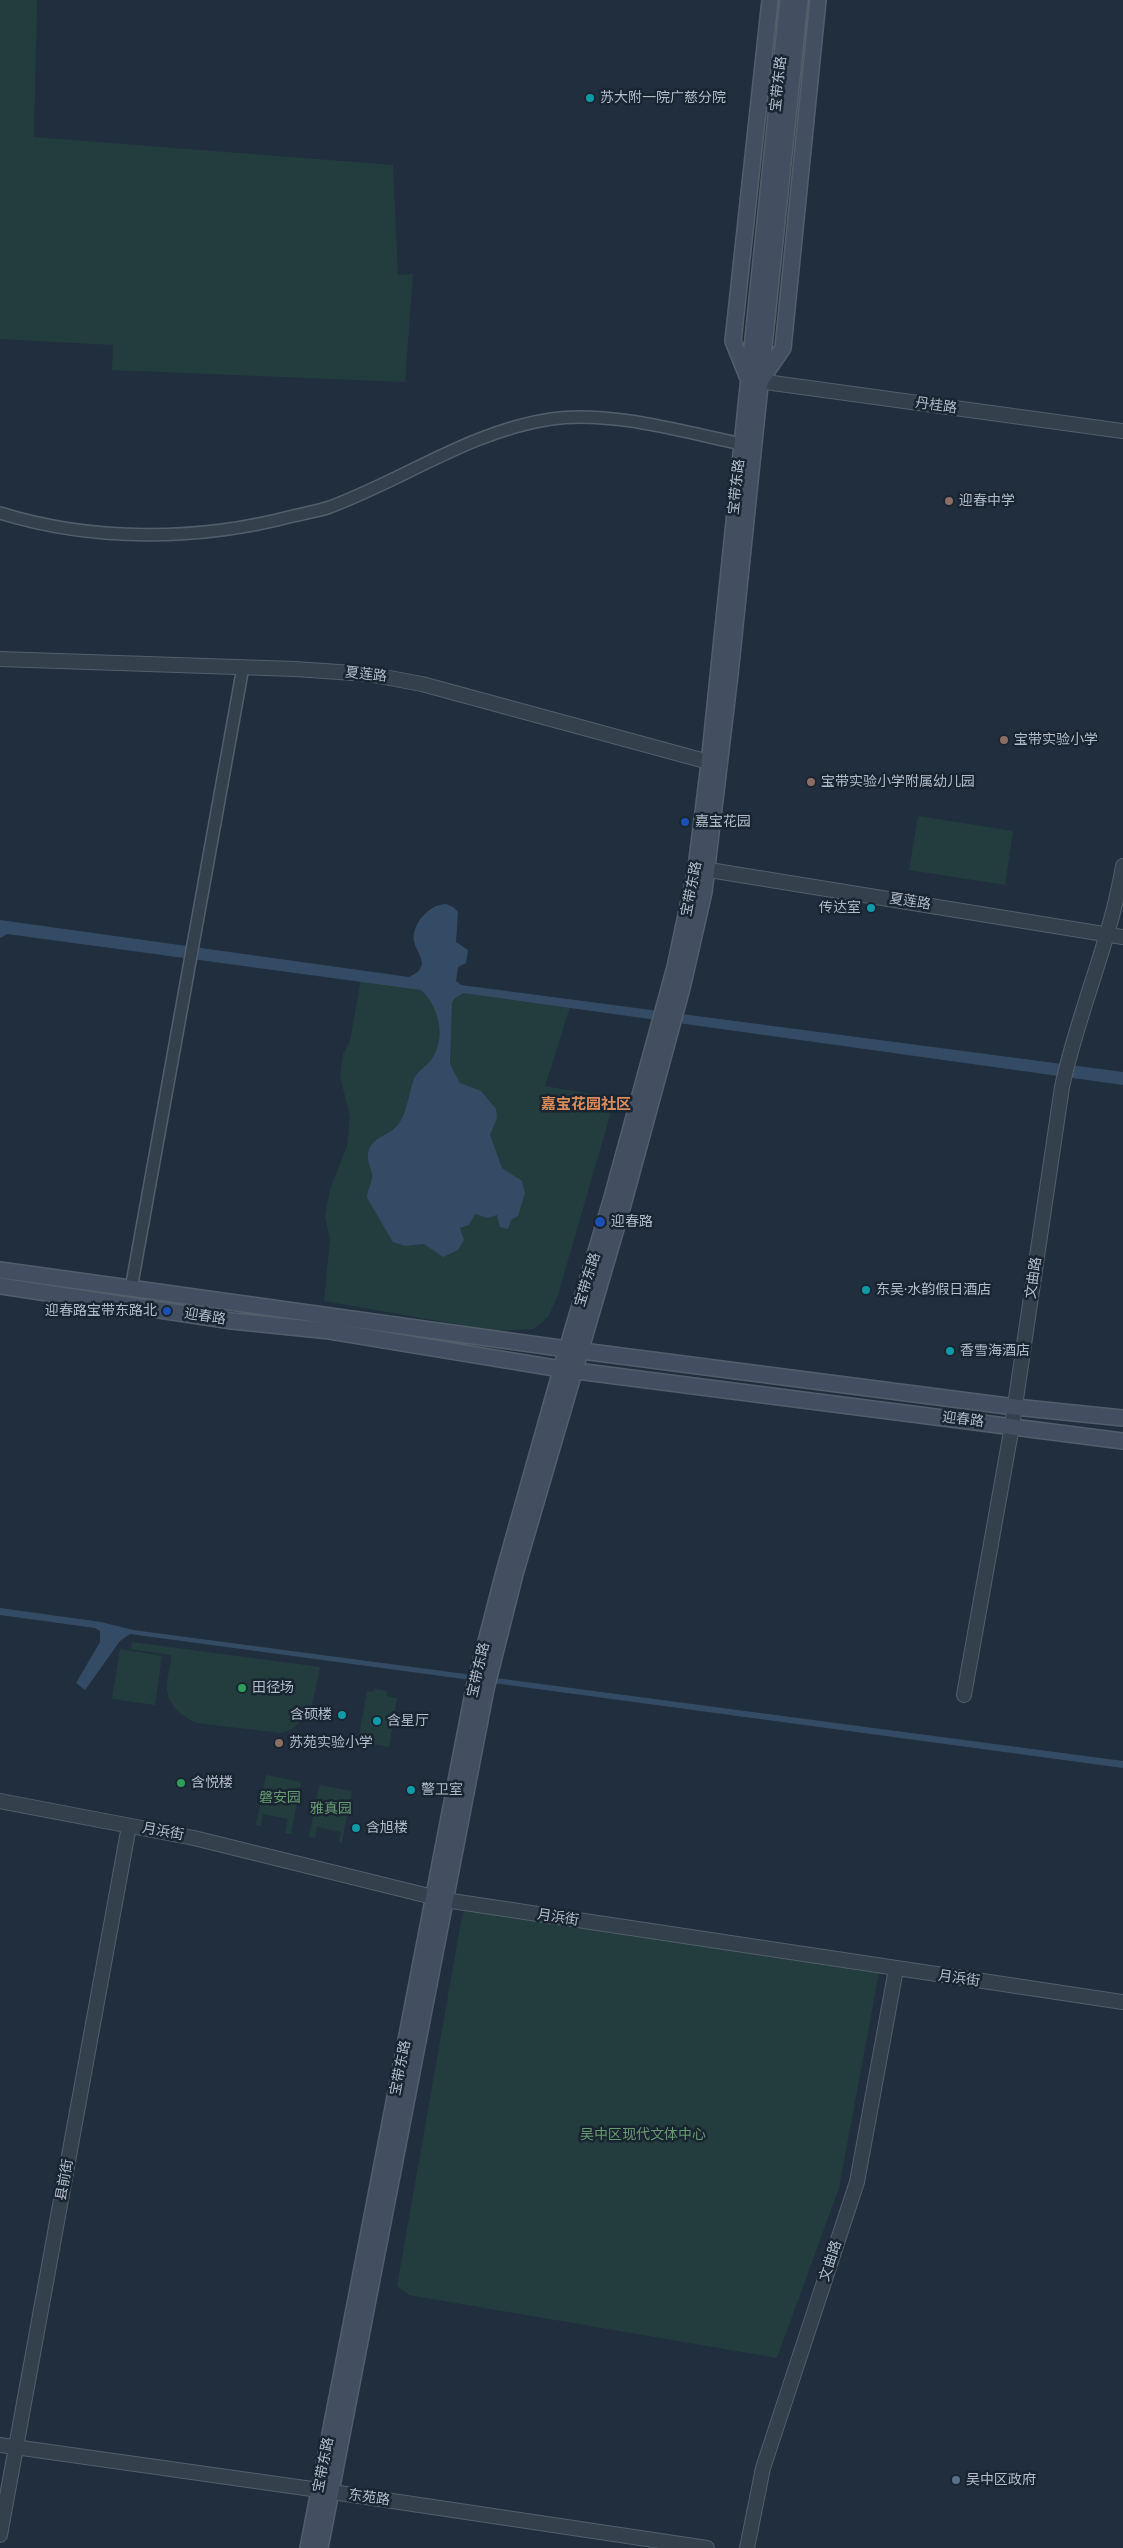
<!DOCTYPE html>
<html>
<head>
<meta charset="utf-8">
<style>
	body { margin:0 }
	canvas { display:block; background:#212e3d }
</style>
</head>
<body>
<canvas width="1123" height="2548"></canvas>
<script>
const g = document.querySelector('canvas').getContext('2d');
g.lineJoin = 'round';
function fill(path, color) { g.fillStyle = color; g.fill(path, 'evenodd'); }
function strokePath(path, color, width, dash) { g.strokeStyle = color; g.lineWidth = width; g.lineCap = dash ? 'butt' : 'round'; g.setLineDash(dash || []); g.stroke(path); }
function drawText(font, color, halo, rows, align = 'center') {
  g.font = font + ' "Archivo Narrow","Noto Sans SC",sans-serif'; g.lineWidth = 5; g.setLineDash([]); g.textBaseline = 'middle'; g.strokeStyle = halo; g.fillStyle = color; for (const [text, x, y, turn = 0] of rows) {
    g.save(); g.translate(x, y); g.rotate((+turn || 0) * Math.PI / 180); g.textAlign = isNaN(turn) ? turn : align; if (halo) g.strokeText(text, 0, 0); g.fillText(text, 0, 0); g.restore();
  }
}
fill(new Path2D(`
	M0 0H37L34 137 393 165 398 275 413 274 405 382 112 370 113 345 0 339Z
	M918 816 1013 831 1005 885 909 870Z
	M361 979 570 1007 545 1086 615 1098 558 1295 548 1317 534 1329 496 1331 324 1301 330 1239 325 1217 330 1189 347 1146 350 1117 340 1076 343 1054 350 1041Z
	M132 1642 320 1667 312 1706 299 1723 290 1730 281 1733 197 1723C180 1716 165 1703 167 1682 168 1673 171 1665 171 1655L131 1649Z
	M120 1649 162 1656 155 1705 112 1699Z
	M374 1689 387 1691 386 1696 397 1698 389 1747 358 1742 367 1691 373 1692Z
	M266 1775 301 1782 291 1834 285 1833 288 1819 263 1814 261 1826 256 1825Z
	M319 1785 352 1791 342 1842H339L341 1832 317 1827 315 1838 309 1837Z
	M471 1909 879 1973 839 2188 777 2358 409 2295 397 2286 462 1916 464 1911Z`), '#233c3e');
fill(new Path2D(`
	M446 904 453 907 458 912 456 942 468 950 466 963 458 967 456 981 461 985 1123 1072V1085L463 993 454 999 452 1003 450 1064 460 1083 481 1091 496 1109 497 1118 490 1135 502 1168 522 1181 525 1193 518 1216 511 1220 508 1229 500 1227 497 1215 488 1218 475 1214 469 1225 460 1228 464 1240 458 1250 443 1257 424 1244 405 1246 393 1242 367 1198C367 1191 372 1184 372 1176 372 1167 365 1160 369 1150 374 1136 388 1136 397 1126 408 1113 408 1094 414 1079 417 1071 426 1067 431 1060 447 1039 439 1006 421 990L7 934 0 938V920L409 977 418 972 422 965C422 956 416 950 414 941 411 925 429 904 446 904Z
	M0 1608 101 1622 133 1630 1123 1761V1768L130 1634 120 1641 85 1690 76 1683 100 1642V1631L95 1628 0 1615Z`), '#344b65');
const minor = new Path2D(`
	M0 513C93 542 199 541 293 516 305 513 318 511 330 507 405 479 471 431 551 419 609 410 684 432 742 444
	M131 1289 243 667`);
const tertiary = new Path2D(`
	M751 380 1123 431
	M0 659 295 669 368 674 422 684 720 765
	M697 868 1123 937
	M964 1695 1012 1426 1062 1087C1078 1012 1110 943 1123 866
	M0 1801 194 1838 445 1900 1123 2002
	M0 2445 319 2490 707 2548
	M0 2535 129 1826
	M747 2548 763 2468 857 2182 896 1969`);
const secondary = new Path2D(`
	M747 376 733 341 770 0
	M761 380 783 348 818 0
	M0 1270 567 1349 1015 1407 1123 1418
	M0 1286 232 1321 330 1331 561 1369 1123 1441
	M308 2548 474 1688 504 1572 567 1349 611 1201 675 967 696 868 709 764 788 0
	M320 2548 486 1689 515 1574 623 1205 682 988 704 892 730 674 800 0`);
strokePath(minor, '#535e6b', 14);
strokePath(tertiary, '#535e6b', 16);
strokePath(secondary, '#535e6b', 18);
strokePath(minor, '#35404d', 11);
strokePath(tertiary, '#35404d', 14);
strokePath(secondary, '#434f60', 15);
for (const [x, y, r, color] of [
	[590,98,5,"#0f9aa8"],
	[949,501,5,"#8d6e63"],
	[1004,740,5,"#8d6e63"],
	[811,782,5,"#8d6e63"],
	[685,822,5,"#1a4fb4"],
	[871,908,5,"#0f9aa8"],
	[600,1222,6,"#1a4fb4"],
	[866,1290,5,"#0f9aa8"],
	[167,1311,5,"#1a4fb4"],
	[950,1351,5,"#0f9aa8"],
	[242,1688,5,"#2e9e5b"],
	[342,1715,5,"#0f9aa8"],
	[377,1721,5,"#0f9aa8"],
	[279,1743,5,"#8d6e63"],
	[181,1783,5,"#2e9e5b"],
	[411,1790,5,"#0f9aa8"],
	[356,1828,5,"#0f9aa8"],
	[956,2480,5,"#5c6f8a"]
]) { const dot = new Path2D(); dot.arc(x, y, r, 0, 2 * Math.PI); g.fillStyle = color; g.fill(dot); strokePath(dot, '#1a2532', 2); }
drawText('14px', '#b1bbc9', '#1a2532', [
	["宝带东路",779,84,-84],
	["丹桂路",936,406,8],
	["宝带东路",737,487,-84],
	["夏莲路",366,675,6],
	["宝带东路",692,889,-79],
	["夏莲路",910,902,9],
	["文曲路",1034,1278,-82],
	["宝带东路",588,1280,-73],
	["迎春路",205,1317,9],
	["迎春路",963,1420,7],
	["宝带东路",479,1670,-77],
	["月浜街",163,1832,10],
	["月浜街",558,1918,9],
	["月浜街",959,1979,8],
	["宝带东路",401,2068,-79],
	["县前街",65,2180,-80],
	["文曲路",831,2261,-72],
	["宝带东路",324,2465,-79],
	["东苑路",369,2498,8]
]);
drawText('14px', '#b1bbc9', '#1a2532', [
	["苏大附一院广慈分院",600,98],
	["迎春中学",959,501],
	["宝带实验小学",1014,740],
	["宝带实验小学附属幼儿园",821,782],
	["嘉宝花园",695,822],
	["传达室",861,908,"right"],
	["迎春路",611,1222],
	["东吴·水韵假日酒店",876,1290],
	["迎春路宝带东路北",157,1311,"right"],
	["香雪海酒店",960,1351],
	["田径场",252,1688],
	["含硕楼",332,1715,"right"],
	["含星厅",387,1721],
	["苏苑实验小学",289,1743],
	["含悦楼",191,1783],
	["警卫室",421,1790],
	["含旭楼",366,1828],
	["吴中区政府",966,2480]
], 'left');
drawText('14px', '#669b70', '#1a2532', [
	["磐安园",280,1798],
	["雅真园",331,1809],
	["吴中区现代文体中心",643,2135]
]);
drawText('bold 15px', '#db8c59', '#1a2532', [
	["嘉宝花园社区",586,1105]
]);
</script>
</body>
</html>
